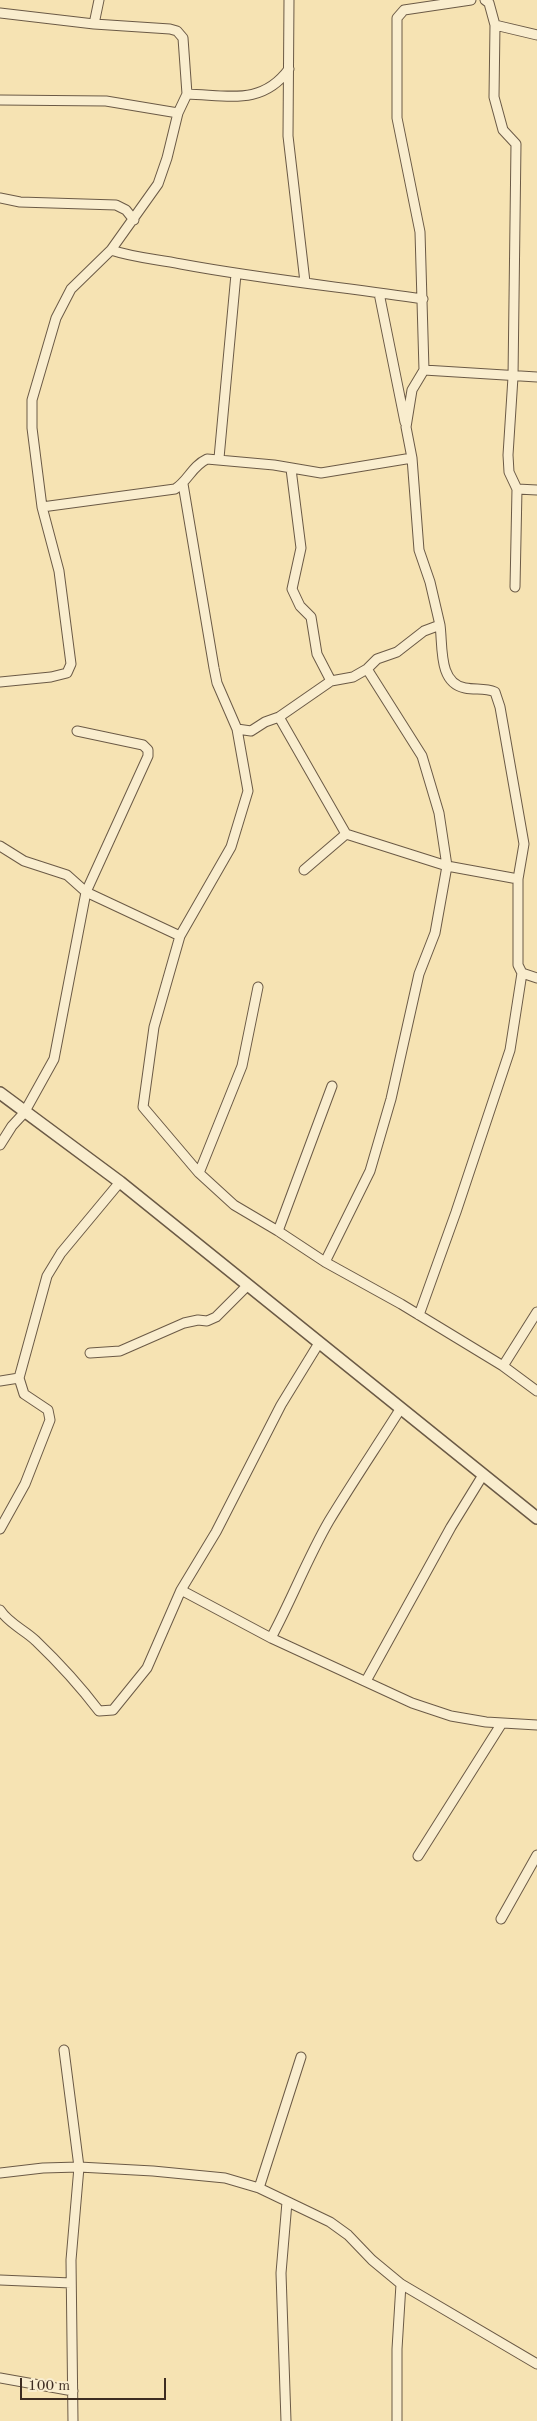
<!DOCTYPE html>
<html>
<head>
<meta charset="utf-8">
<style>
	body { margin:0 }
	#map { position:relative; width:537px; height:2421px; overflow:hidden; background:#f6e3b3; font-family:"Old Standard TT",serif }
	canvas { display:block }
	.scale { position:absolute; left:20px; top:2378px; width:146px; height:22px; box-sizing:border-box; border:2px solid #3d2c21; border-top:0; padding-left:6px; font-size:15px; line-height:18px; white-space:nowrap; color:#3d2c21; -webkit-text-stroke:4px #f9edce; paint-order:stroke }
</style>
</head>
<body>
<div id="map">
<canvas width="537" height="2421"></canvas>
<div class="scale">100 m</div>
</div>
<script>
const g = document.querySelector('canvas').getContext('2d');
g.lineJoin = 'round';
function strokePath(path, color, width, dash) { g.strokeStyle = color; g.lineWidth = width; g.lineCap = dash ? 'butt' : 'round'; g.setLineDash(dash || []); g.stroke(path); }
const minor = new Path2D(`
	M289 0 288 136 305 282
	M485 0 489 3 495 25 537 35
	M0 13 94 24 170 29 177 31 183 38 187 94 178 113 167 158 158 184 111 250 71 289 56 318 32 400V428L42 507 59 571 71 664 67 673 51 677 0 682
	M94 24 99 0
	M495 25 494 97 503 130 516 144 513 377 508 455 509 472 517 489 515 587
	M187 94C228 95 262 106 289 69
	M0 100 106 101 178 113
	M0 198 20 202 116 205 126 210 134 220
	M111 250C135 258 157 259 181 264 261 279 342 287 423 299
	M379 293 405 422
	M424 370 537 377
	M219 458 236 274
	M291 469 301 548 292 589 300 606 311 617 317 654 331 681
	M183 484 214 668 217 683 237 729 248 791 231 847 180 936 154 1027 143 1107 199 1173 234 1205 278 1231 325 1262 401 1304 503 1366 537 1391
	M517 489 537 490
	M42 507 175 489C188 481 192 466 207 459L274 465 321 473 412 458
	M279 717 346 834 447 866 518 879
	M237 729 251 731 265 722 279 717 331 681 353 677 367 669 377 659 397 652 424 631 440 625 430 582 419 550 412 458 406 427 412 390 424 370 420 232 397 118V18L404 10 471 0
	M0 846 24 861 67 875 86 892 180 936
	M304 870 346 834
	M522 973 537 978
	M0 1145 12 1126 24 1113 54 1059 86 892 148 756V750L143 745 77 731
	M199 1173 242 1066 258 987
	M278 1231 332 1086
	M325 1262 370 1171 391 1099 419 974 435 933 447 866 439 813 422 756 367 669
	M419 1315 456 1212 510 1050 522 973 518 965V879L524 844 500 707 495 692C485 688 476 690 465 688 438 683 443 646 440 625
	M90 1353 120 1351 184 1323 198 1320 207 1321 216 1317 247 1286
	M503 1366 537 1312
	M0 1381 19 1378 47 1276 61 1253 120 1182
	M0 1529 25 1484 50 1420 48 1410 24 1394 19 1378
	M181 1590 271 1638 412 1703 451 1716 486 1722 537 1725
	M0 1610C9 1624 25 1630 36 1641 59 1663 80 1686 99 1711L113 1710 147 1668 181 1590 216 1532 281 1405 319 1343
	M271 1638C292 1599 307 1559 329 1521 352 1483 377 1446 401 1408
	M366 1681 451 1527 483 1475
	M418 1856 502 1723
	M501 1919 537 1855
	M64 2050 79 2167 71 2260 73 2421
	M0 2173 43 2168 79 2167 153 2171 225 2178 259 2188 330 2222 348 2235 372 2260 401 2284 537 2364
	M259 2188 301 2057
	M0 2280 71 2283
	M0 2378 73 2391
	M286 2421 281 2273 287 2202
	M397 2421V2349L401 2284`);
const tertiary = new Path2D(`
	M0 1093 120 1182 537 1518`);
strokePath(minor, '#6b5a46', 11);
strokePath(tertiary, '#6b5a46', 14);
strokePath(minor, '#f9edce', 9);
strokePath(tertiary, '#f9edce', 11);
</script>
</body>
</html>
